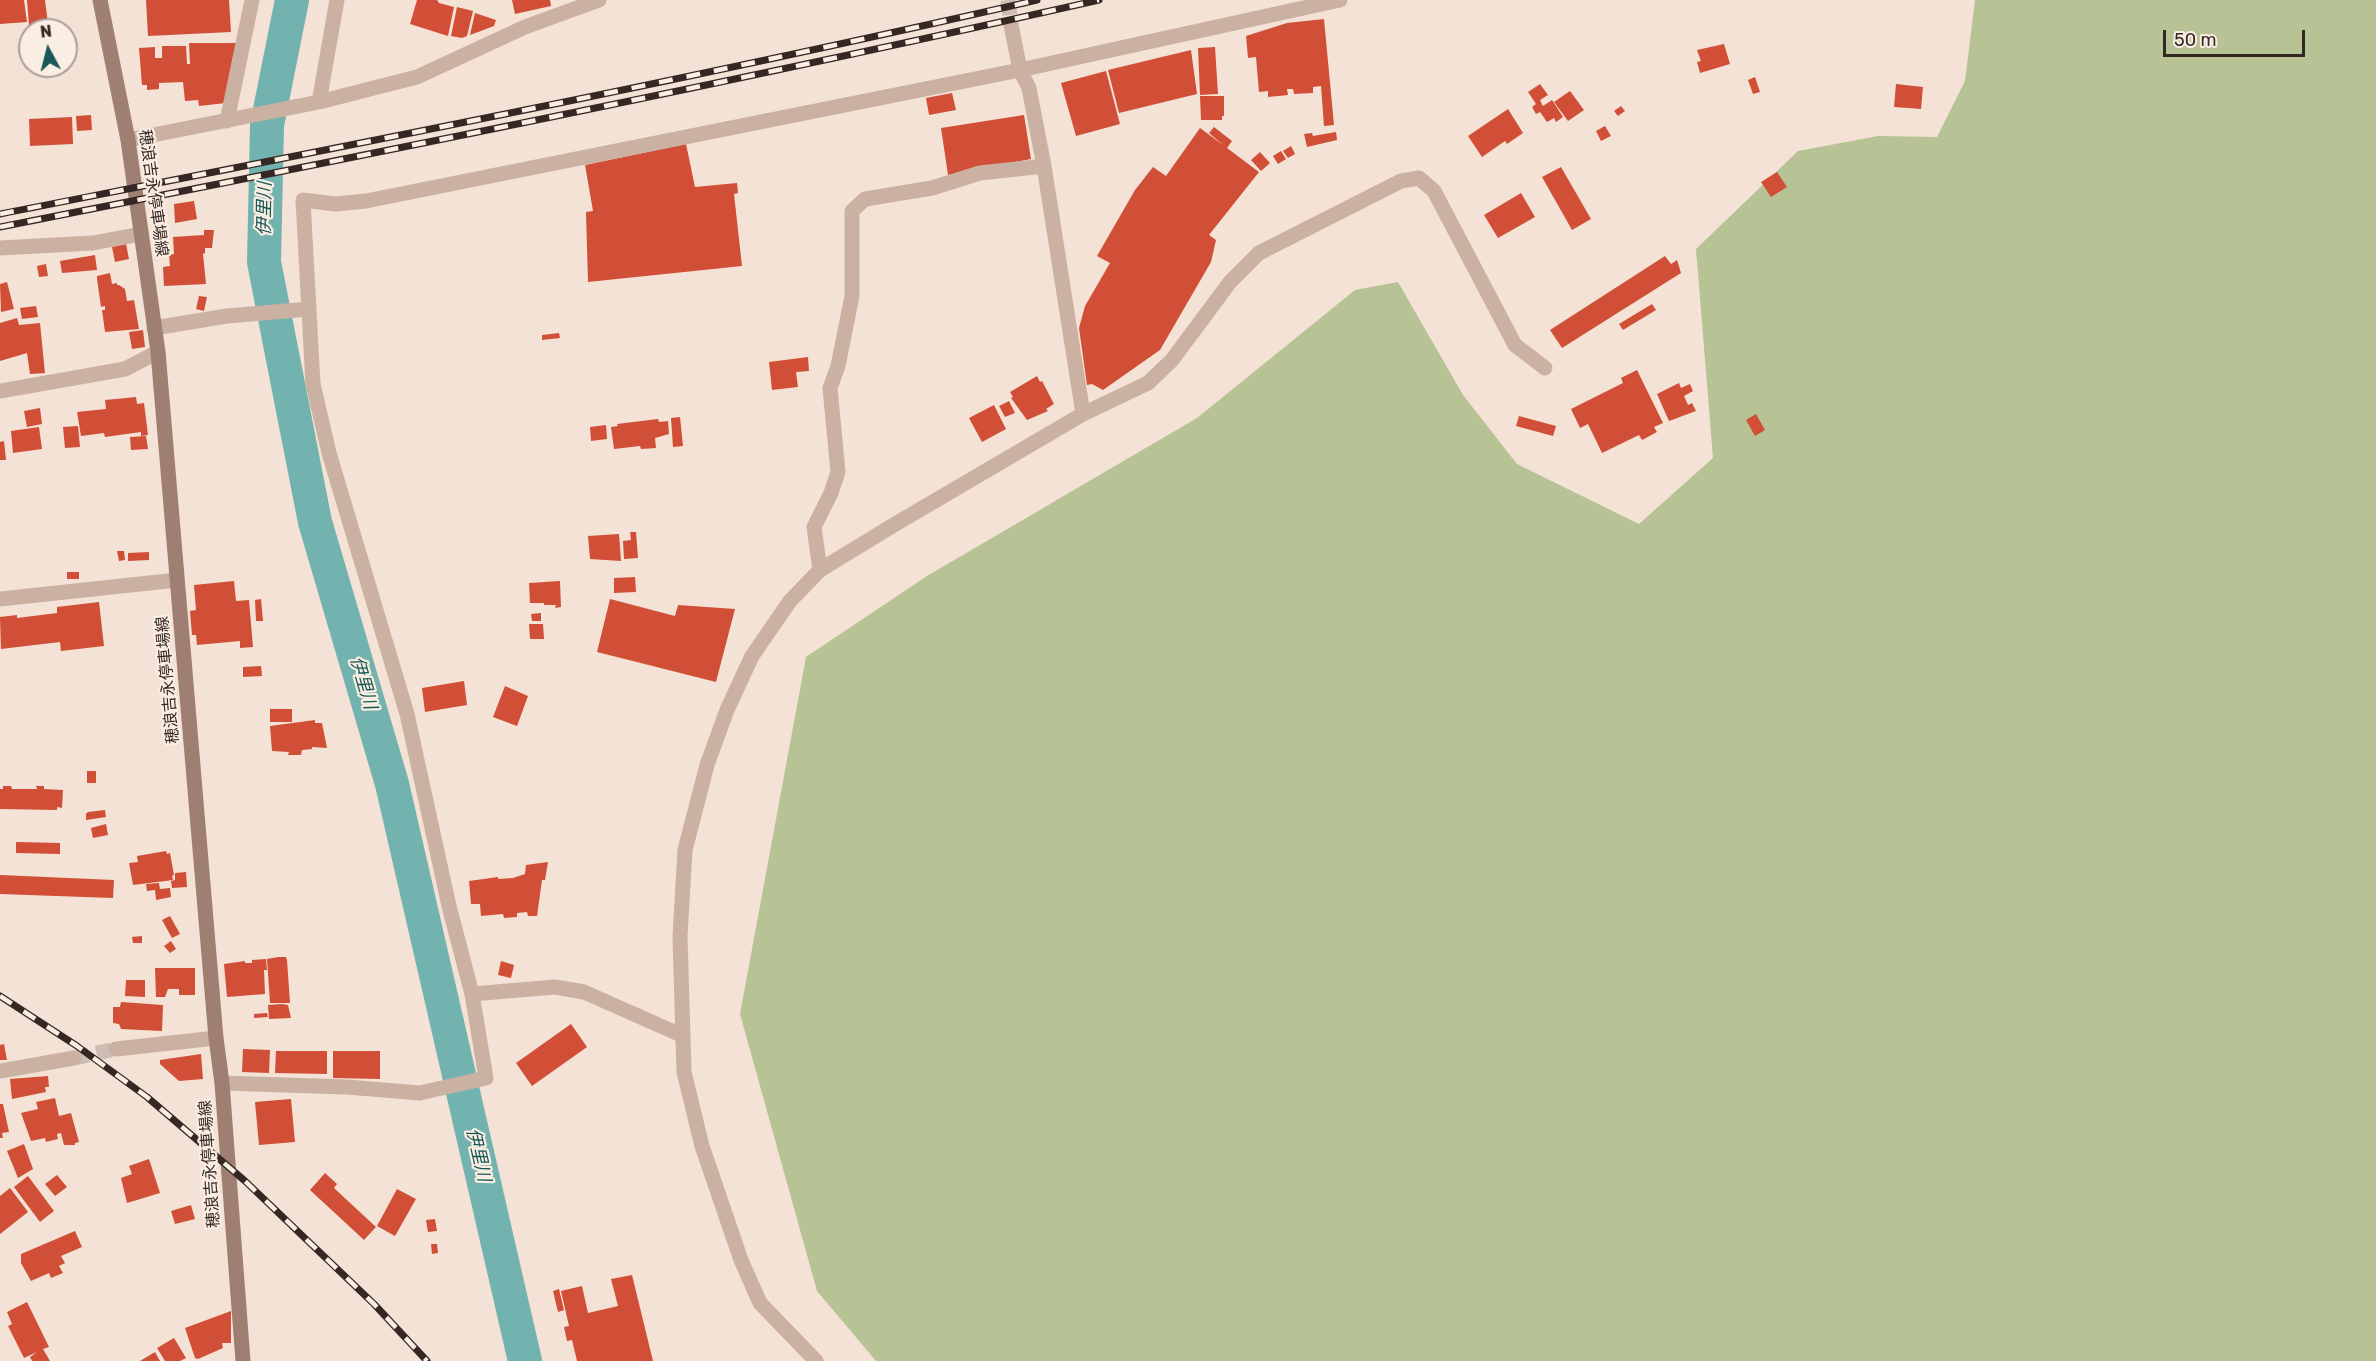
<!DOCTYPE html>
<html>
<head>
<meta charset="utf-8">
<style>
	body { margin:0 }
	#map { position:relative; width:2376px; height:1361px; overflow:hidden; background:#f3e2d5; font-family:Rubik,sans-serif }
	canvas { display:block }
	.north { position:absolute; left:18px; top:18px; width:60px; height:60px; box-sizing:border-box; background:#faede2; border:2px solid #ab9e96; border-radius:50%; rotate:353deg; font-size:16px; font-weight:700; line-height:24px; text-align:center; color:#352824 }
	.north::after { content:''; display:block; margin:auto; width:21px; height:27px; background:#175958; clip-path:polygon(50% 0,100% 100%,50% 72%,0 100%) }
	.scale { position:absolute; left:2163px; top:30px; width:142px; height:27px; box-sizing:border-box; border:3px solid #352824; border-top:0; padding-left:8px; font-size:18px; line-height:21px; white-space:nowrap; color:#352824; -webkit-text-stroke:4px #faede2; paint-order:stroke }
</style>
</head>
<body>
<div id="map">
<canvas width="2376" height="1361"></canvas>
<div class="north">N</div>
<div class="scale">50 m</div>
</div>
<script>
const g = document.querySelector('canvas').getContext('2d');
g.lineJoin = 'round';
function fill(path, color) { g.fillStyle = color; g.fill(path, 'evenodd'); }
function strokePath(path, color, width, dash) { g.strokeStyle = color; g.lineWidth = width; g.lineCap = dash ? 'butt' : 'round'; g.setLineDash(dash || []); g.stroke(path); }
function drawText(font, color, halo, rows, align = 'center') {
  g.font = font + ' Rubik,"Noto Sans JP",sans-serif'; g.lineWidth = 4.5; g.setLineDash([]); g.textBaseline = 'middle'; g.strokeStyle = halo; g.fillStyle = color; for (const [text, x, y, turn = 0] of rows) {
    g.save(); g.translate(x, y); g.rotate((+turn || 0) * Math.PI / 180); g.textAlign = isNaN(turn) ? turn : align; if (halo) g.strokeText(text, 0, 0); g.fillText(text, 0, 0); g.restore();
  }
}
fill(new Path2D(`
	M1975 0H2376V1361H876L817 1291 740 1014 806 657 927 576 1197 418 1355 290 1398 282 1463 395 1517 464 1639 524 1713 458 1696 249 1798 151 1878 136 1937 137 1965 81Z`), '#b7c295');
strokePath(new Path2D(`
	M292 0 267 125 264 262 315 522 392 784 525 1361`), '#72b2af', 34);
fill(new Path2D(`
	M0 0H24L27 22 0 24Z
	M27 0H45L48 23 29 25Z
	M146 0H229L231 32 148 36Z
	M417 0H437L439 3 454 7 448 36 410 24Z
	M512 0H550L551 6 515 14Z
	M457 7 473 11 467 36 462 38 451 36Z
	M475 13 496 20 494 26 470 35Z
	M1324 19 1334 125 1324 126 1321 86 1313 87V93L1294 94 1293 89H1287L1288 95 1268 97V91L1259 92 1256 57 1248 58 1246 36 1287 23Z
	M189 43H238L226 103 199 106 198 100 185 101 183 82 159 83V89L147 90V85H142L139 48 155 47V58H162V46H186L187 64H190Z
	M1724 44 1730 64 1700 73 1697 62 1701 61 1697 50Z
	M1215 47 1218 94 1200 95 1198 48Z
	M1191 50 1197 94 1119 113 1108 70Z
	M1106 71 1120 124 1076 136 1061 83Z
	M1755 77 1760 92 1753 94 1748 80Z
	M1540 84 1548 95 1540 100 1543 106 1552 100 1563 117 1556 122 1554 118 1547 122 1540 112 1536 114 1532 107 1536 104 1528 92Z
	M1896 84 1923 87 1921 109 1894 107Z
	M1570 91 1584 110 1568 121 1554 102Z
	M952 93 956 110 929 115 926 98Z
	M1200 96H1224V116H1222V120H1201Z
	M1621 106 1625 111 1618 116 1614 111Z
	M1508 109 1523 133 1507 144 1505 141 1482 157 1468 136Z
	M91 115 92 130 77 131 76 116Z
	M1024 115 1031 159 948 175 941 128Z
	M72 117 73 144 30 146 29 119Z
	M1605 126 1611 136 1601 141 1596 131Z
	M1214 127 1232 141 1227 148 1259 172 1209 235 1216 240 1211 262 1160 350 1103 390 1092 384 1087 385 1079 328 1085 306 1110 263 1097 256 1135 190 1153 167 1166 176 1200 128 1223 145 1209 133Z
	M1336 132 1337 140 1307 147 1304 134 1312 133 1313 136Z
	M686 144 695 187 737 183 738 193 734 194 742 266 588 282 586 212 593 211 585 165Z
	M1291 146 1295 154 1288 158 1283 151Z
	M1281 151 1286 159 1278 164 1273 156Z
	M1260 152 1270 163 1261 171 1251 160Z
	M1561 167 1591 219 1572 230 1542 177Z
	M1777 172 1787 187 1771 197 1761 182Z
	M1521 193 1535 217 1498 238 1484 215Z
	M194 201 197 219 175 223 174 204Z
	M204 230H214L212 248H205V253L203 254 206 284 164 286 163 267 170 266 169 255 174 254 173 237 204 235Z
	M126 244 129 259 115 262 112 247Z
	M95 255 97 270 62 273 60 261Z
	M1665 256 1671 264 1677 260 1681 273 1562 348 1550 330Z
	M46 264 48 276 39 277 37 266Z
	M110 273 112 284 117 283V285H119L125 289 127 301 134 300 139 329 105 332 102 310H105V306L101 307 97 279V276Z
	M7 282 14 309 1 312 0 284Z
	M199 296 207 297 204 311 196 309Z
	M1652 304 1656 310 1623 330 1619 324Z
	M36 306 38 317 22 319 20 308Z
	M17 318 19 325 40 323 45 373 30 374 27 353 0 361V323Z
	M143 330 145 347 132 349 129 332Z
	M559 333 560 338 542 340V335Z
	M808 357 809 371 796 372 798 387 772 390 769 362Z
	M1637 370 1663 423 1654 427 1657 432 1642 440 1639 435 1602 453 1588 424 1580 428 1571 409 1623 383 1621 378Z
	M1037 376 1040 382 1042 381 1054 404 1046 409 1048 411 1027 420 1011 398 1013 397 1010 392Z
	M1679 383 1681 388 1690 384 1693 391 1684 396 1688 405 1692 403 1696 411 1669 421 1657 394Z
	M136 397 137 404 144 403 148 435 141 436V432L105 437 104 433 81 436 77 412 106 409 105 400Z
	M1009 401 1015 413 1005 417 999 406Z
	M994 405 1006 429 982 442 969 418Z
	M40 408 42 424 27 427 24 411Z
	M1756 414 1765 430 1755 436 1746 420Z
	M1519 416 1556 426 1553 436 1516 426Z
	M680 417 683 446 673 447 671 418Z
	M658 419 659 422 668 421 669 434 655 438 656 448 641 449 640 446 614 449 611 427 618 426 617 424Z
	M606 425 607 439 591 441 590 427Z
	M78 426 80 447 65 448 63 427Z
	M39 427 42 449 13 453 11 431Z
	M146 436 148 449 131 450 130 437Z
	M4 441 6 460H0V442Z
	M630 532H636L638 558 624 559 623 541 631 540Z
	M619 534 621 561 590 559 588 536Z
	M117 551H124L125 560 119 561Z
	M149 552V560L128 561V553Z
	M67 572H79V579H67Z
	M635 577 636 592 614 593V578Z
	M234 581 236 601 249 600 253 647 240 648V641L197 645 196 635H192L190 611 196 610 194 585Z
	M560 581 561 607 555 608 556 605H544V603H530L529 583Z
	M261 599 263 621H256L255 600Z
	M610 599 675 616 678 605 735 609 716 682 597 652Z
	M99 602 104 646 61 651 60 642 1 649 0 617 17 615V618L57 613V607Z
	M541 613V621H532L531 614Z
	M529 624H543L544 639H530Z
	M261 666 262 676 243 677V667Z
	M464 681 467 705 425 712 422 688Z
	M505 686 528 696 517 726 493 717Z
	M270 709H292V722H270Z
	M315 720V723H322L327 748 312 747V749L302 750 301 755H288L289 752 272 751 270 726Z
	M87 771H96V783H87Z
	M3 786H11L12 789H37L36 786H44V789L63 790 62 808 57 807V810L0 809V789H3Z
	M105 810 106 817 86 820V814L88 812Z
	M106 824 108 835 93 838 91 828Z
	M16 842 60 843V854L16 853Z
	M166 851 167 854 170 853 174 875 172 876 173 880 133 885 129 863 138 862 137 856Z
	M548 862 545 880H542L537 916H528L527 912 517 913V917L504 918 503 914 481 916 480 904H471L469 881 498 877V879L513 878 525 874 526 865Z
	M186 872 187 887 172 888 171 881 175 880V873Z
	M0 875 114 880 113 898 0 894Z
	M159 883 160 889 170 888 171 897 156 900 155 890 147 891 146 884Z
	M170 916 180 934 172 938 162 920Z
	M142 936V943H133L132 937Z
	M171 941 176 949 170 953 164 946Z
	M278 957H286L287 960 290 1003H270L267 959Z
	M266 959 267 970H264L265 994 227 997 224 964 245 961V963H252V960Z
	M501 961 514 965 511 978 498 975Z
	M155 968H195V995H179V989H168L165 997H156Z
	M126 980H145V997L125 996Z
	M121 1002 163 1005 162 1031 121 1029 119 1024 113 1023V1007H120Z
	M282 1004 288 1005 291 1018 269 1019 268 1005Z
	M267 1013 268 1017 254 1018V1014Z
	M571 1024 587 1047 532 1086 516 1063Z
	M4 1044 7 1060H0V1045Z
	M243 1049 270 1050 269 1073 242 1072Z
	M276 1051H327V1074L275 1073Z
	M333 1051H380V1079L333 1078Z
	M201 1054 203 1079 179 1081 160 1064V1060Z
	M48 1076 49 1087H45L46 1092 12 1099 10 1079Z
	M55 1098 59 1116 71 1113 79 1142 75 1143V1145H64L61 1133 57 1134 58 1139 46 1142 45 1138 31 1141 21 1113 38 1109 36 1102Z
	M291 1099 295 1142 259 1145 255 1102Z
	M0 1104H3L9 1132 2 1133 3 1138H0Z
	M24 1144 33 1169 18 1178 7 1151Z
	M149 1159 160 1193 127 1203 121 1178 132 1174 129 1166Z
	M325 1173 337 1184 334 1188 376 1227 364 1240 310 1190Z
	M57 1175 67 1187 55 1196 45 1184Z
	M28 1176 54 1211 40 1222 14 1187Z
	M10 1188 28 1212 0 1234V1196Z
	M397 1189 416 1199 395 1236 377 1226Z
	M191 1205 195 1219 175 1224 171 1211Z
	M435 1219 437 1231 428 1232 426 1220Z
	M75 1231 82 1247 61 1256 65 1263 59 1266 63 1273 51 1278 49 1273 31 1281 21 1263V1254Z
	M431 1244H437L438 1253 432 1254Z
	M632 1275 653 1361H577L572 1340 567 1341 564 1327 569 1326 561 1291 582 1286 588 1313 618 1306 611 1279Z
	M559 1289 564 1310 558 1312 553 1291Z
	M27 1302 49 1347 43 1349 50 1361H32L30 1357 37 1352 24 1358 8 1326 12 1324 7 1312Z
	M231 1311V1343H222L223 1348 198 1359 195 1358 185 1328Z
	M174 1338 186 1358 180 1361H165L157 1348Z
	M155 1352 160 1361H140Z`), '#d04f36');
strokePath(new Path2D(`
	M1008 0 1011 25
	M74 1058 116 1049`), '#cdbdb2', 15, [15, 8]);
strokePath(new Path2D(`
	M1011 25 1020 70 1029 88 1044 166 1083 414
	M319 102 337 0
	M227 121 252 0
	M128 140 319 102 417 77 525 27 599 0
	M0 248 93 243 141 234
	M154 328 227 316 309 309
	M0 391 125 369 158 352
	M820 570 814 527 831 493 838 472 830 388 838 366 852 296V211L865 199 932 188 980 173 1044 166
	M0 599 177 580
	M472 994 555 987 584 992 681 1035
	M116 1049 216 1038
	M0 1071 74 1058
	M222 1083 347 1087 420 1093 486 1078 472 994 449 906 407 714 329 453 313 384 303 200 335 204 366 201 1020 70 1340 0
	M816 1361 760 1303 741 1260 702 1146 684 1072 680 936 685 850 707 765 727 710 752 656 790 601 820 570 892 526 1083 414 1148 383 1172 360 1230 282 1259 253 1401 181 1419 178 1434 191 1515 345 1545 368`), '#cbb1a1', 15);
strokePath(new Path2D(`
	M100 0 128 140 158 352 216 1038 222 1083 243 1361`), '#9f7f72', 15);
const rail = new Path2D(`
	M0 214C346 146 693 79 1037 0
	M0 227C367 155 734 82 1099 0
	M0 996 77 1046 147 1097 245 1181 374 1304 427 1361`);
strokePath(rail, '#352824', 7);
strokePath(rail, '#faede2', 4.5, [14]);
drawText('16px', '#352824', '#faede2', [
	["穂浪吉永停車場線",153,193,82],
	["穂浪吉永停車場線",168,680,-95],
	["穂浪吉永停車場線",210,1164,-94]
]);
drawText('italic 18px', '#175958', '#faede2', [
	["伊里川",265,209,-89],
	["伊里川",363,683,74],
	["伊里川",478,1155,77]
]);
</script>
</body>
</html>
